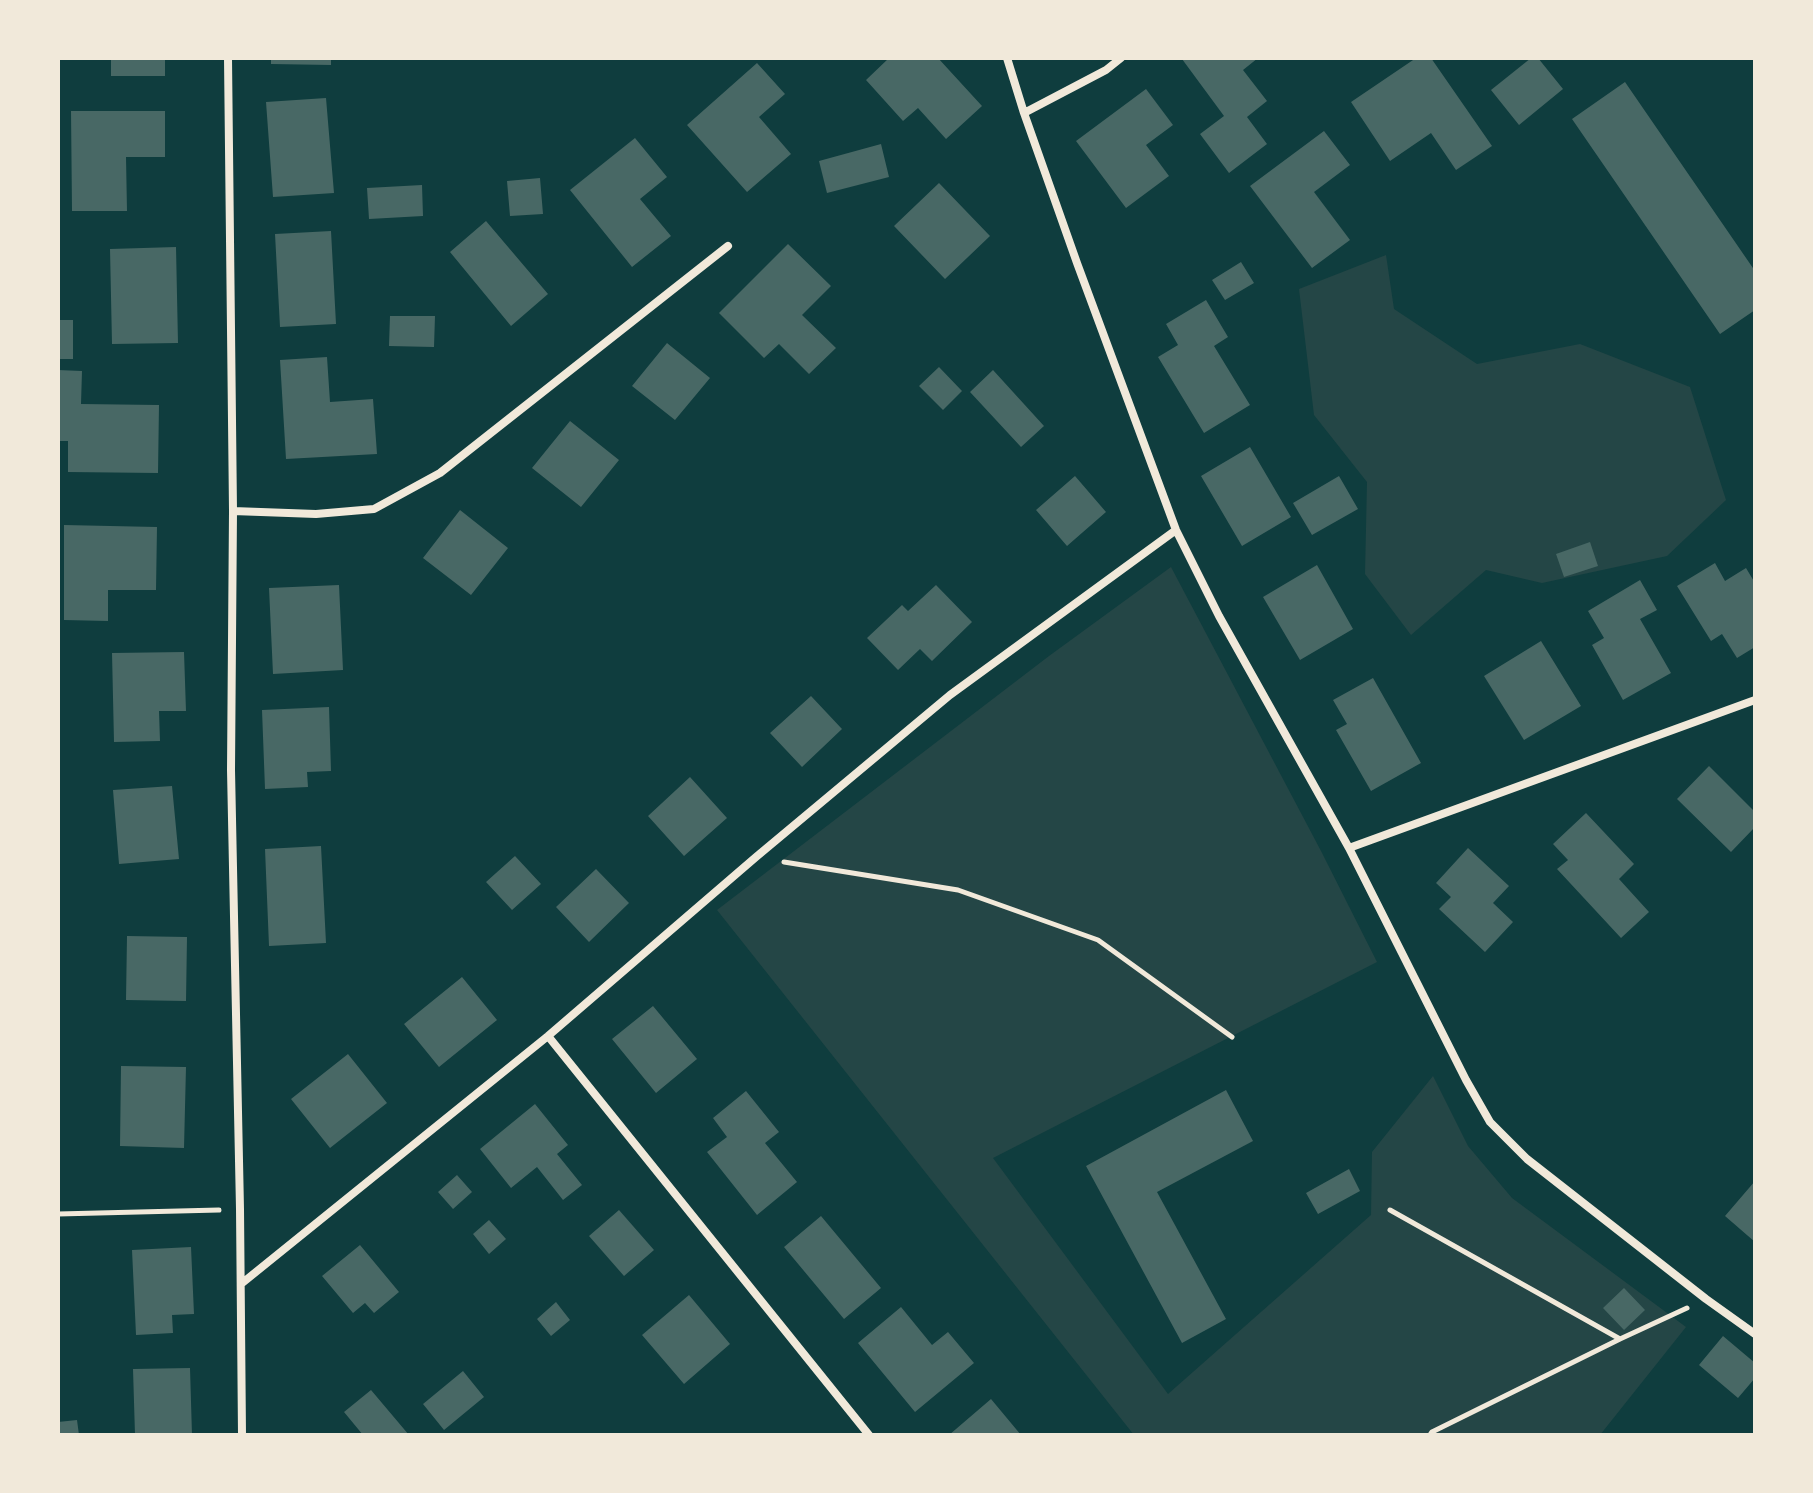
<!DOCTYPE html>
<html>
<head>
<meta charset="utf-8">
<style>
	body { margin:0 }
	#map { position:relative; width:1813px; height:1493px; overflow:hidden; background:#0f3d3e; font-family:Rubik,sans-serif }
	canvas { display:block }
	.frame { position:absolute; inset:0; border:60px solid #f1e9da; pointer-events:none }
</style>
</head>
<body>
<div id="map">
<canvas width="1813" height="1493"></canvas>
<div class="frame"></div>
</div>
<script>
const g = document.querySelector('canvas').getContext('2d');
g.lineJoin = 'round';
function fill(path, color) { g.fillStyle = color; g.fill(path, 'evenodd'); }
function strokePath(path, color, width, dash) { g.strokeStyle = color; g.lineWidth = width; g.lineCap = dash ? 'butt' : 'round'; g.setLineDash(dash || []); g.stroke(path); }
fill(new Path2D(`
	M1386 255 1394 309 1477 364 1580 344 1690 387 1726 500 1667 556 1542 583 1486 570 1411 635 1365 574 1367 482 1314 415 1299 289Z
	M1171 567 1321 851 1377 962 993 1158 1168 1394 1371 1215 1372 1152 1433 1076 1468 1146 1512 1198 1686 1327 1600 1435H1134L717 910 1049 656Z`), '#244646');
fill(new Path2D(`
	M111 58H165V76H111Z
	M271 58H331V65L271 64Z
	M889 58H938L982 106 946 139 918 108 903 121 866 80Z
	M1183 58H1258L1243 70 1267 101 1247 117 1267 144 1229 173 1200 134 1224 116 1182 59Z
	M1416 58H1431L1492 146 1456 170 1431 133 1390 161 1351 102Z
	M1531 58H1538L1563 89 1519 125 1491 90Z
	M757 63 785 94 759 117 791 154 747 192 687 125Z
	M1625 82 1755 271V310L1720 334 1572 119Z
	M1146 89 1173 125 1146 145 1169 176 1126 208 1076 141Z
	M326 98 334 193 273 197 266 102Z
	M71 111H165V157H126L127 211H72Z
	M1324 131 1350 165 1314 192 1350 240 1312 268 1250 186Z
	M635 138 667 177 640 199 671 236 632 267 570 190Z
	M881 144 889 177 827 193 819 161Z
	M540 178 543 214 510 216 507 181Z
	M939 183 990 236 945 279 894 226Z
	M422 185 423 216 369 219 367 188Z
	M486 221 548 294 511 326 450 252Z
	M331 231 336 324 280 327 275 234Z
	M788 244 831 286 802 315 836 348 809 374 779 344 764 358 719 313Z
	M176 247 178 343 112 344 110 249Z
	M1241 262 1254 283 1225 300 1212 280Z
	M1206 300 1228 337 1214 346 1250 405 1204 433 1158 357 1178 345 1166 324Z
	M390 316H435L434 347 389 346Z
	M58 320H73V359H58Z
	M667 343 710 378 675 420 632 386Z
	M327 357 330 402 373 399 377 454 286 459 280 360Z
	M939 367 962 391 943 410 919 386Z
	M58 370 82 371 81 404 159 405 158 473 68 472V441H58Z
	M993 370 1044 426 1021 447 970 392Z
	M570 421 619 460 581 507 532 468Z
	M1250 447 1291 517 1242 546 1201 476Z
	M1075 476 1106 512 1067 546 1036 510Z
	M1339 476 1358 509 1312 535 1293 503Z
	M460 510 508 548 471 595 423 558Z
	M64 525 157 527 156 590H108V621L64 620Z
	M1590 542 1598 566 1564 577 1556 554Z
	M1715 563 1725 581 1746 568 1755 583V647L1737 658 1722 634 1711 641 1677 586Z
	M1317 565 1353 629 1300 660 1263 597Z
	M1640 580 1657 610 1640 619 1671 673 1623 700 1592 645 1604 638 1588 611Z
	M339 585 343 670 273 674 269 588Z
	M936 585 972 622 932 661 920 649 898 670 867 638 902 605 908 611Z
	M1541 641 1581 706 1524 740 1484 676Z
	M184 652 186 711H159L160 741 114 742 112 653Z
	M1373 678 1421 763 1371 791 1336 730 1347 724 1333 700Z
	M811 696 842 729 802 767 770 733Z
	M329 707 331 771 307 772 308 787 265 789 262 710Z
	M1709 766 1755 812V827L1731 852 1677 799Z
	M690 777 727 818 684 856 648 816Z
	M172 786 179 859 119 864 113 790Z
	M1586 813 1634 864 1619 879 1649 912 1621 938 1557 869 1568 860 1553 844Z
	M321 846 326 943 269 946 265 849Z
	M1468 848 1509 886 1493 903 1513 922 1485 952 1439 909 1451 897 1436 883Z
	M515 856 541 884 512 910 486 882Z
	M596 869 629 903 589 942 556 907Z
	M127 936 187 937 186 1001 126 1000Z
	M462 977 497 1020 439 1067 404 1024Z
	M653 1006 697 1059 656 1093 612 1039Z
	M348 1054 387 1103 330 1148 291 1099Z
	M121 1066 186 1067 184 1148 120 1146Z
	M1226 1090 1253 1141 1157 1192 1226 1319 1182 1343 1086 1166Z
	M746 1091 779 1132 765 1143 797 1182 757 1215 707 1152 727 1137 713 1118Z
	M535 1104 568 1145 557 1154 582 1185 563 1200 537 1167 511 1188 480 1149Z
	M1349 1169 1360 1191 1318 1214 1306 1193Z
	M457 1175 472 1192 453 1209 438 1192Z
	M1755 1181V1242L1725 1216Z
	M619 1210 654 1250 624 1276 589 1236Z
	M821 1216 881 1288 844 1319 784 1247Z
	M489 1220 506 1239 489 1254 473 1234Z
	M360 1245 399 1292 374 1313 365 1303 353 1313 322 1276Z
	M191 1247 194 1314 172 1315 173 1333 136 1335 132 1250Z
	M1624 1288 1645 1310 1624 1330 1603 1308Z
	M689 1295 730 1344 684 1384 642 1335Z
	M556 1302 570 1320 551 1336 537 1319Z
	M901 1307 932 1345 948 1332 974 1363 915 1412 858 1343Z
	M1723 1336 1755 1363V1378L1738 1398 1699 1365Z
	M190 1368 192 1435H135L133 1369Z
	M463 1371 484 1397 444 1430 423 1404Z
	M371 1390 409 1435H363L344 1412Z
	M991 1399 1021 1435H949Z
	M77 1420 79 1435H58V1422Z`), '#486865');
strokePath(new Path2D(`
	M784 862 958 890 1098 940 1232 1037
	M1390 1210 1620 1339 1687 1308
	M58 1214 219 1210
	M1430 1435 1432 1432 1620 1339`), '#f1e9da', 5);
strokePath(new Path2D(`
	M228 58 233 511 231 770 240 1209 242 1435
	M1007 58 1024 113 1077 263 1176 530 1219 616 1349 848 1466 1080 1490 1122 1527 1159 1706 1299 1755 1334
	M1024 113 1106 70 1121 58
	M233 511 316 514 374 509 440 473 728 246
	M1349 848 1755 700
	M548 1036 869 1435
	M241 1284 548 1036 756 857 950 695 1176 530`), '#f1e9da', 8);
</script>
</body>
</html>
